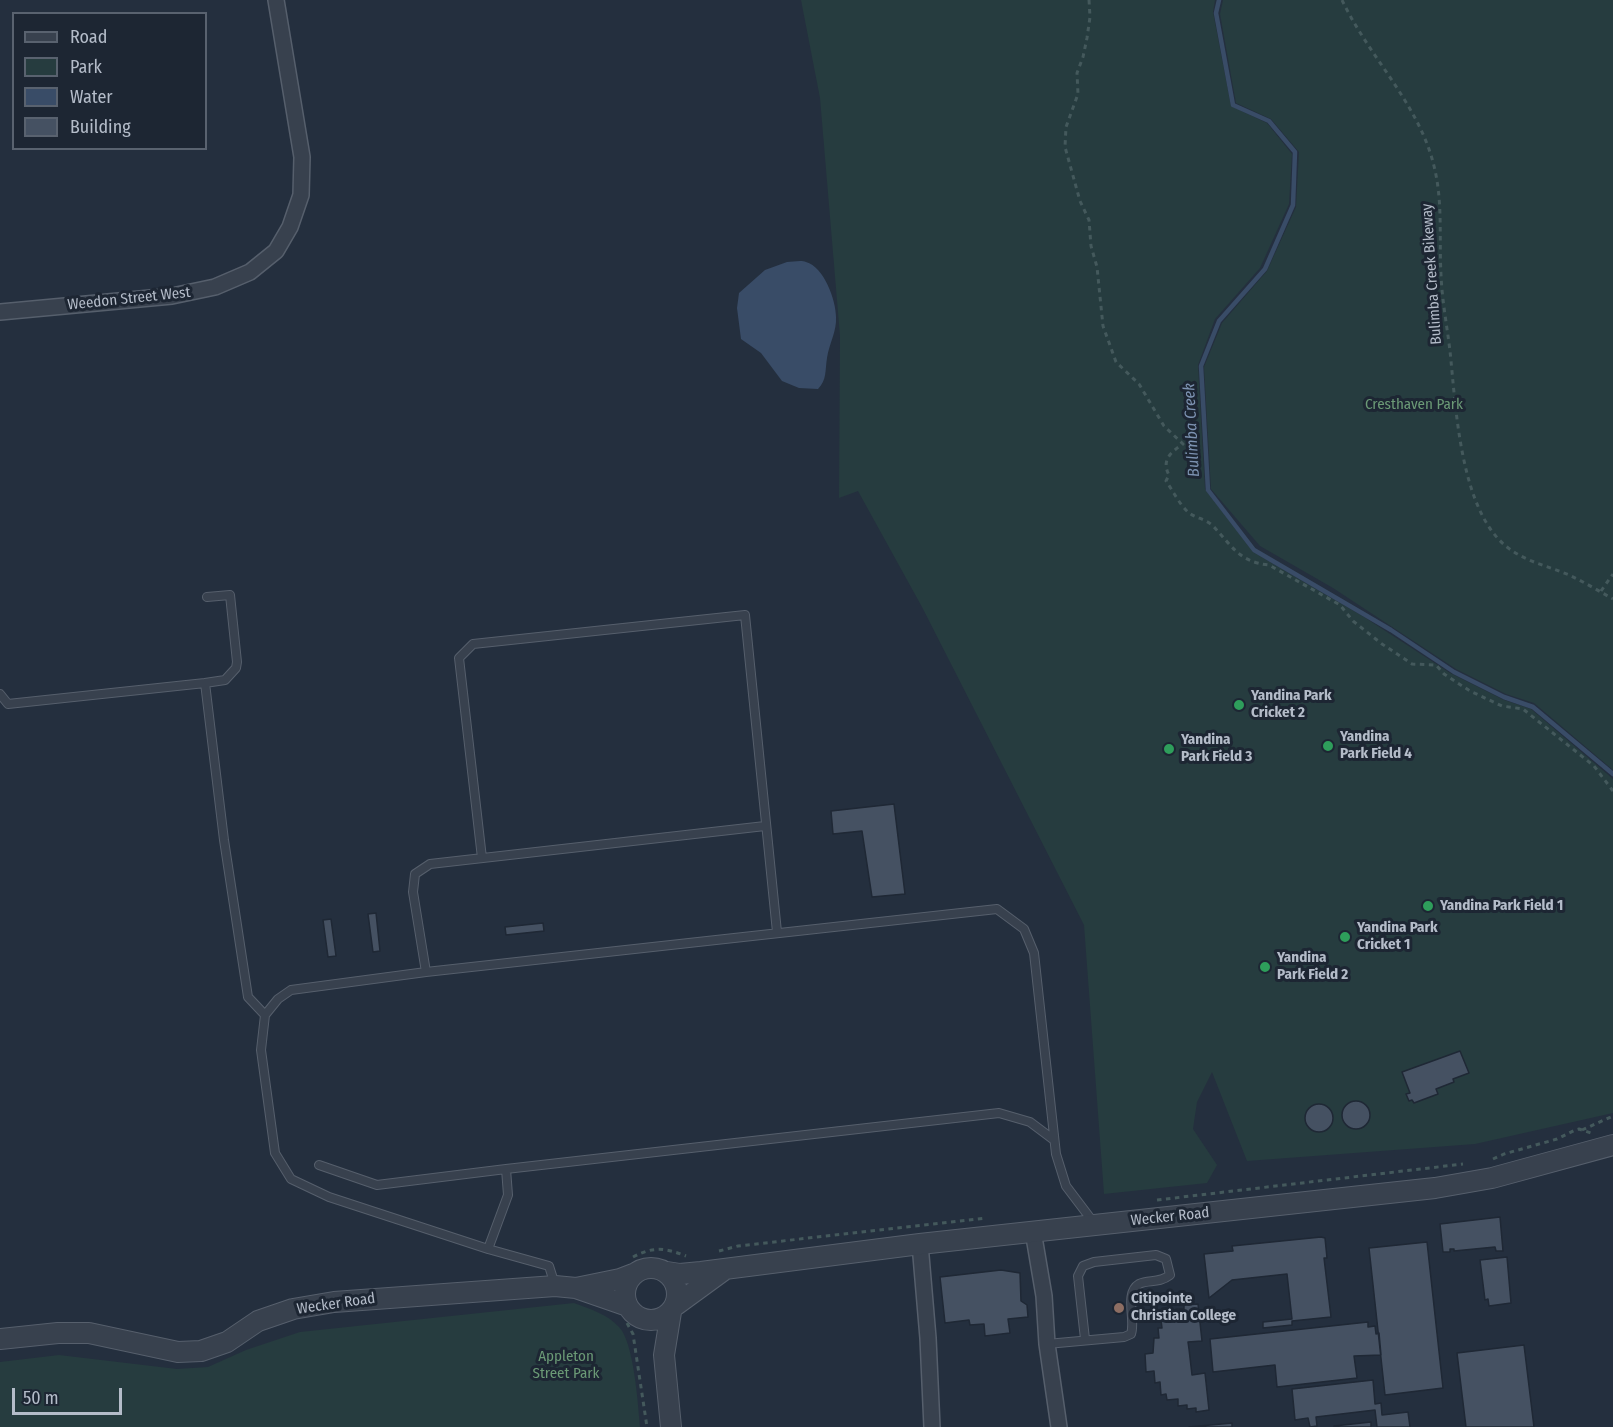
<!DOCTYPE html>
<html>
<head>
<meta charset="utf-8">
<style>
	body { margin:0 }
	#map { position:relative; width:1613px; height:1427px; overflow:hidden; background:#242f3e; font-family:"Fira Sans Condensed",sans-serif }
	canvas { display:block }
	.legend { position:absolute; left:12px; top:12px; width:195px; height:138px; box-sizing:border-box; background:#1d2633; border:2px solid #59626f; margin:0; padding:8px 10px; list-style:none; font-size:18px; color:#b4bcc9 }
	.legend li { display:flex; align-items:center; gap:12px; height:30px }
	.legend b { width:30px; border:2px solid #59626f }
	.scale { position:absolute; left:12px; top:1388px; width:110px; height:27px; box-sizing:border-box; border:3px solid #b4bcc9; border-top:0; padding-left:8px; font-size:18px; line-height:21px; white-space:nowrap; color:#b4bcc9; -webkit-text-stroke:4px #1d2633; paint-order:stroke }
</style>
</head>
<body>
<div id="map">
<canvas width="1613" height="1427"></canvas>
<ul class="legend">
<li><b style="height:8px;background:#38414e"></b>Road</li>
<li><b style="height:16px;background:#263c3f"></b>Park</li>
<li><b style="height:16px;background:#394c67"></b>Water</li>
<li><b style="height:16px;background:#455162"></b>Building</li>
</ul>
<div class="scale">50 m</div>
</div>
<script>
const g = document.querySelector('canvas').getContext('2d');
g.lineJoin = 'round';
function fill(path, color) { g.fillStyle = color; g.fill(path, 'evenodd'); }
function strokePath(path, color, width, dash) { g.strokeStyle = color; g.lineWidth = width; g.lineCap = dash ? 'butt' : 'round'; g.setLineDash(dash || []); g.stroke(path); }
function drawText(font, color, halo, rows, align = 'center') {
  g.font = font + ' "Fira Sans Condensed",sans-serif'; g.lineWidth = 6; g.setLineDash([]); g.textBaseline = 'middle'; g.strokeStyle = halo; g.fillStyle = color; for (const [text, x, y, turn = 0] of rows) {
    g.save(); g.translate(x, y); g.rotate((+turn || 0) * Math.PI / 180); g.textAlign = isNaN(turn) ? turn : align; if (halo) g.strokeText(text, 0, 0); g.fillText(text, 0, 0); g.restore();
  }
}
fill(new Path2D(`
	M801 0H1215L1213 12 1231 106 1267 123 1292 154 1289 204 1260 268 1215 319 1198 365 1205 489 1253 552 1364 617 1450 673 1504 700 1531 709 1613 779V1113L1475 1144 1247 1161 1212 1072 1197 1102 1193 1129 1217 1165 1207 1183 1104 1194 1084 925 922 607 858 491 839 498 840 336 820 98Z
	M1223 0H1613V770L1534 703 1506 694 1456 669 1333 588 1260 546 1211 489 1204 367 1222 323 1267 271 1296 207 1299 152 1271 119 1236 103 1220 14Z
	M574 1303C590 1309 607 1314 619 1327 634 1342 638 1405 640 1427H0V1362L59 1355 177 1369 208 1367 246 1350 300 1332Z`), '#263c3f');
fill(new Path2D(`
	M787 262C793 262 801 260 806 262 824 267 836 300 836 317 837 331 829 344 827 358 825 370 827 380 818 389L799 388 782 381 761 353 741 339 737 308 739 293 765 270Z`), '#394c67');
strokePath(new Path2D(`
	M1219 0 1216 13 1233 105 1269 121 1295 152 1293 205 1265 269 1219 321 1201 366 1208 490 1254 550 1391 630 1454 672 1504 697 1533 707 1613 774`), '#394c67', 4.5);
const building = new Path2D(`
	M894 804 905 894 872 897 862 831 833 834 831 811Z
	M376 913 380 951 373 952 368 914Z
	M331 919 336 956 328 957 323 920Z
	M543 923 544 931 506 935 505 927Z
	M1460 1051 1469 1073 1453 1079 1454 1082 1436 1089 1438 1094 1414 1103 1412 1100 1409 1101 1406 1094 1410 1093 1402 1072Z
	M1342 1115a14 14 0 1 1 28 0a14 14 0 1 1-28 0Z
	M1305 1118a14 14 0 1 1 28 0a14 14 0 1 1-28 0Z
	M1500 1217 1503 1251H1496L1495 1247 1454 1251V1249H1450V1252H1443L1440 1224Z
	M1321 1237 1325 1238 1327 1258H1324L1331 1317 1292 1321V1325L1263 1328V1322L1292 1319 1287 1274 1232 1280 1209 1298 1204 1254 1233 1251 1232 1246Z
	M1427 1242 1443 1388 1385 1395 1369 1248Z
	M1507 1257 1511 1303 1489 1306 1488 1299 1485 1300 1480 1260Z
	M1001 1270 1020 1273 1021 1301 1027 1305 1028 1317 1008 1319 1010 1333 985 1336 984 1324 970 1325 969 1320 945 1323 940 1277Z
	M1198 1304 1202 1341 1188 1342 1189 1349 1192 1375 1205 1373 1209 1410 1196 1412V1408L1187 1409V1405L1178 1406V1399L1167 1400 1166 1394 1161 1395 1160 1382 1155 1383 1154 1371 1146 1372 1145 1354 1153 1353 1154 1338H1159L1158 1328H1162L1161 1320H1169L1168 1315 1177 1314 1176 1309H1184V1305Z
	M1368 1322V1327L1375 1326 1376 1334 1379 1333 1381 1355 1354 1356 1357 1378 1277 1387 1275 1365 1213 1372 1210 1339Z
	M1524 1345 1534 1427H1466L1457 1353Z
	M1373 1380 1375 1404 1381 1403 1382 1415 1408 1412 1410 1427H1377L1375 1410 1316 1417 1317 1426 1310 1427 1308 1418 1295 1420 1292 1389Z
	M1371 1422V1427H1334V1426Z
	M1232 1423V1427H1189Z`);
fill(building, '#455162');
strokePath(building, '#1f2835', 1.5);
const service = new Path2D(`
	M205 683 225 680 236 668 237 662 230 595 207 597
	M0 694 8 704 205 683 224 840 248 997 265 1015
	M482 858 459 658 473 644 745 615 777 932
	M426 972 413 892 415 874 430 864 765 826
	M319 1165 377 1185 506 1169
	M488 1249 508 1195 506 1169 999 1113 1030 1122 1054 1140
	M555 1285 549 1266 488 1249 329 1197 291 1179 275 1153 261 1050 265 1015 278 999 291 990 426 972 997 909 1024 929 1034 953 1056 1154 1066 1186 1094 1223
	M1047 1344 1124 1337 1131 1334C1136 1320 1124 1293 1139 1284 1149 1279 1158 1284 1170 1275L1166 1259 1156 1255 1094 1262 1083 1266 1078 1276 1085 1339`);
const minor = new Path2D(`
	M0 312 172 296 215 287 250 272 276 251 290 227 301 195 302 157 276 0
	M1033 1231 1044 1296 1047 1344 1059 1427
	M920 1244 928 1338 932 1427`);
const tertiary = new Path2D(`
	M625 1294a26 26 0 1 1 52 0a26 26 0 1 1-52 0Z
	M667 1272 680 1274 701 1272 920 1244 1435 1188 1492 1178 1613 1145
	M576 1288 620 1279 633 1274
	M676 1305 724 1270
	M671 1312 664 1355 671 1427
	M0 1339 58 1333H89L178 1352 201 1351 227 1342 258 1321 293 1309 334 1302 555 1286 576 1288 628 1306`);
strokePath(service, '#565f6c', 10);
strokePath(minor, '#565f6c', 18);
strokePath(tertiary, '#565f6c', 22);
strokePath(new Path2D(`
	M1089 0 1090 17 1087 38 1083 57 1077 73 1078 94 1066 127 1065 147 1080 201 1089 220 1091 246 1097 267 1103 326 1116 362 1139 384 1164 426 1183 444C1171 452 1161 460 1169 475L1166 481C1173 491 1180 505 1188 512 1195 518 1206 519 1213 526 1232 546 1239 562 1269 565L1340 605 1353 621 1382 644 1412 664 1436 665 1444 674 1470 691 1502 706 1523 709 1594 766 1613 791
	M1342 0C1369 57 1419 104 1434 166 1443 202 1439 238 1441 275 1442 300 1447 326 1450 351 1456 408 1460 510 1507 547 1526 562 1548 566 1569 575 1584 582 1599 591 1613 599
	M1601 591 1613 574
	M1582 1130 1613 1116
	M1493 1159 1504 1154 1557 1139 1575 1130 1579 1129 1591 1133
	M1157 1200 1463 1164
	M719 1251 738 1246 986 1218
	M633 1257C654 1246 665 1248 686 1256
	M627 1323 633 1334 647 1427`), '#44595c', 3, [4.5, 4.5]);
strokePath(service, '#38414e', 8);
strokePath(minor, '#38414e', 15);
strokePath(tertiary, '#38414e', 20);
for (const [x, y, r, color] of [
	[1239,705,6,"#2e9e5b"],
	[1328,746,6,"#2e9e5b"],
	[1169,749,6,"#2e9e5b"],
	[1428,906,6,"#2e9e5b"],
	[1345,937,6,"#2e9e5b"],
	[1265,967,6,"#2e9e5b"],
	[1119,1308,6,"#8d6e63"]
]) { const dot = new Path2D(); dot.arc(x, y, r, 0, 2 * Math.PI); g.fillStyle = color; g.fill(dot); strokePath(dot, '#1d2633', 2); }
drawText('15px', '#b4bcc9', '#1d2633', [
	["Bulimba Creek Bikeway",1432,274,-94],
	["Weedon Street West",129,299,-6],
	["Wecker Road",1170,1217,-6],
	["Wecker Road",336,1304,-8]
]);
drawText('15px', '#6b9a76', '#1d2633', [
	["Cresthaven Park",1414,405],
	["Appleton",566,1357],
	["Street Park",566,1374]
]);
drawText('bold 15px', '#b4bcc9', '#1d2633', [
	["Yandina Park",1251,696],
	["Cricket 2",1251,713],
	["Yandina",1340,737],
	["Park Field 4",1340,754],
	["Yandina",1181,740],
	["Park Field 3",1181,757],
	["Yandina Park Field 1",1440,906],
	["Yandina Park",1357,928],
	["Cricket 1",1357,945],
	["Yandina",1277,958],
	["Park Field 2",1277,975],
	["Citipointe",1131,1299],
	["Christian College",1131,1316]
], 'left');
drawText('italic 16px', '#7c92b1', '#1d2633', [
	["Bulimba Creek",1192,430,-93]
]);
</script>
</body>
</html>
